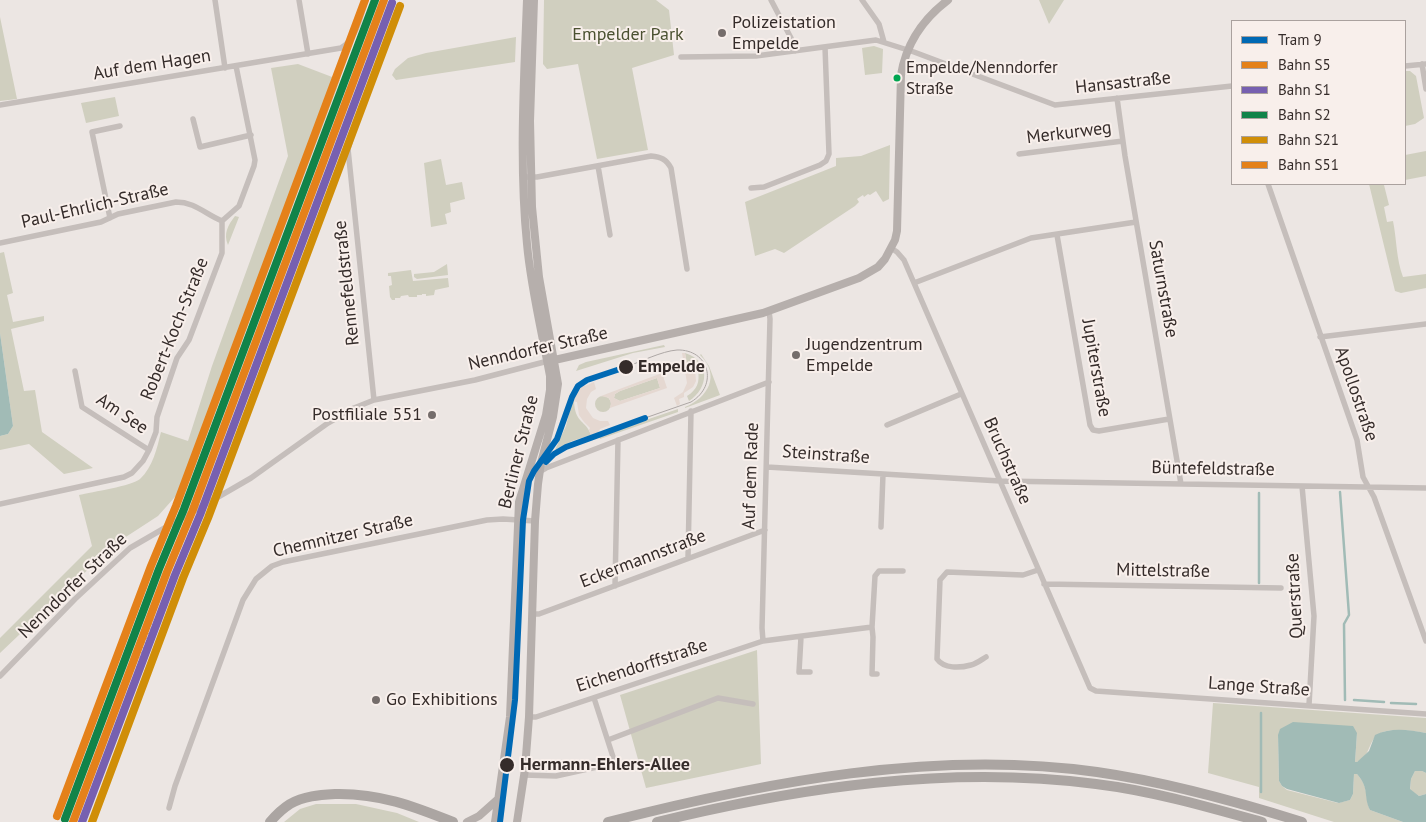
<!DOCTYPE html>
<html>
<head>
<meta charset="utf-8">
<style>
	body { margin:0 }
	#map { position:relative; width:1426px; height:822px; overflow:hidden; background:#ece6e3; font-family:"PT Sans",sans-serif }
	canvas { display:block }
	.legend { position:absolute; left:1231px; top:20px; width:175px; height:165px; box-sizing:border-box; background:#f8efeb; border:1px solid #aaa19e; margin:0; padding:6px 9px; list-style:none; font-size:15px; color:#352c2a }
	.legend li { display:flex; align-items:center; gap:10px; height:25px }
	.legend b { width:25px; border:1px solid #aaa19e }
</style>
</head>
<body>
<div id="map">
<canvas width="1426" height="822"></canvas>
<ul class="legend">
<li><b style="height:6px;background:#0069b4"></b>Tram 9</li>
<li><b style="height:6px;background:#e4811a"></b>Bahn S5</li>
<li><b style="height:6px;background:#7760b0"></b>Bahn S1</li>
<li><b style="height:6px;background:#118349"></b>Bahn S2</li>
<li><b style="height:6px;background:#d08e08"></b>Bahn S21</li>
<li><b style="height:6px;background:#e4811a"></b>Bahn S51</li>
</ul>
</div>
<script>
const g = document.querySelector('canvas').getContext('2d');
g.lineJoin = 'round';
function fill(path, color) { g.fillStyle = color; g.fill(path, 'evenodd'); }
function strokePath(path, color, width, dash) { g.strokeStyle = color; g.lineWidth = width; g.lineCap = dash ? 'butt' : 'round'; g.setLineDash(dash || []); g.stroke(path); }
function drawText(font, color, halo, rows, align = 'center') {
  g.font = font + ' "PT Sans",sans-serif'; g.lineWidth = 4; g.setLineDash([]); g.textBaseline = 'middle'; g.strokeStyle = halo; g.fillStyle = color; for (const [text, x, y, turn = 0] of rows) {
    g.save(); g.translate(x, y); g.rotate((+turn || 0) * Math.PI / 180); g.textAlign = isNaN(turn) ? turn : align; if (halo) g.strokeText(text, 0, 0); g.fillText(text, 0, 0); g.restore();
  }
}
fill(new Path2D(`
	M544 0H656L669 10 674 55 632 68 648 150 597 159 578 64 547 69 543 64Z
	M1039 0H1064L1049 24Z
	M0 17 17 99 0 101Z
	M516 37 515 62 396 80 392 75 395 69 408 58 426 53Z
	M874 46 883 49 882 73 865 75 862 48Z
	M298 64 340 80 190 480 158 516 115 544 0 653V638L92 546 79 495C92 492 132 486 140 479 153 467 157 448 161 432L188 441 212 366 288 156 271 68Z
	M1405 71H1410L1416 76 1424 118 1415 124 1405 126Z
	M115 97 119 116 86 123 81 103Z
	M890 145 889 199 883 202 876 191 870 195 868 194 864 197 863 195 857 199 859 202 855 206 784 253 775 249 755 256 745 202 836 166V158L861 156Z
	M1426 151V176L1405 180V155Z
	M441 159 446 185 462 182 465 199 450 203 451 212 445 214 447 224 431 227 424 163Z
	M1369 184H1389L1384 185 1389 205 1384 207 1387 222 1393 221C1397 241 1396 258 1403 277L1426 274V288L1401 293 1395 291Z
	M235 216 239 217 228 245C223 234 228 225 235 216Z
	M4 252 13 293 7 295 13 322 44 316V321L11 329 24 391 35 390 42 432 93 468 64 474 29 444 0 450V436L8 434 13 426 0 333V253Z
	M447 264 448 275 417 279 414 277V274L434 272Z
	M411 270 413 281 448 278 449 287 435 290 434 295 426 296V294H422V295H417V297H409L408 295 401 296 400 298H395V300H392L390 297 389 286 392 285 391 276H388V273Z
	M664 345 665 347 633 353 576 371 579 365 586 362Z
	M685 353C711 361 709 388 689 401L687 396C697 390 700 382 698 371L695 372V370L688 369Z
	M701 354 709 366 720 395 685 408V407C708 398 721 375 700 355Z
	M657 378 660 388 620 401 614 398 615 394 620 391Z
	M595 404a8 8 0 1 1 16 0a8 8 0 1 1-16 0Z
	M572 401H574C575 424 586 420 591 435L572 441 555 450 566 426Z
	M678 409V412L600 439 599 436Z
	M757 650 761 764 646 788 620 695Z
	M1213 703 1426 718V733C1412 731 1381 725 1373 740 1367 750 1369 755 1357 762H1355L1357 733 1278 735 1279 781 1282 786 1287 790 1338 803 1350 800 1353 794 1354 774H1357C1370 789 1364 796 1370 810L1403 822H1334L1259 798V787L1208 773Z
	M1415 771H1422L1426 773V794L1419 796 1410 790 1411 779Z
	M316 804H356L397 813 419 822H284L300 809Z`), '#d0cfbf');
fill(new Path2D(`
	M682 353H685L688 368 695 370 696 381 693 387 684 393V397L679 399 680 404 677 406 674 398 683 392 687 383Z
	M662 373 667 388 610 408 611 403 609 398 601 396ZM657 378 660 388 620 401 614 398 615 394 620 391Z
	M594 382 596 389 591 392 587 399 586 408 593 418 600 421H608L610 425 600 429 598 433 591 435 589 430 590 428 584 422 579 415 577 402 572 401 577 391 584 384 585 386Z`), '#e5d8d1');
fill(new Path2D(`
	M0 333 13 426 8 434 0 436Z
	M1293 722 1353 726 1357 733 1355 762H1357L1369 751 1375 735C1391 727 1409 730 1426 733V773L1422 771H1415L1411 779 1410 789 1419 796 1426 794V822H1403L1370 810C1363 796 1370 789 1357 774H1354L1353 794 1350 800 1339 803 1287 789 1282 786 1279 781 1278 735 1280 729Z`), '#a1bbb6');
strokePath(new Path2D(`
	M1340 492 1349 615 1344 624 1345 700
	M1259 493V583
	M1354 700 1384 702
	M1391 703 1416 704
	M1261 713V792`), '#a1bbb6', 2.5);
strokePath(new Path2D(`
	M215 0 225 68
	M299 0 308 54
	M771 0 791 38 795 51
	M862 0 879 24 884 42
	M681 57 756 56 876 40 914 52 1055 105 1232 86
	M1422 64 1426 89
	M1405 66 1426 64
	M1117 98 1125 156 1181 484
	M0 105 341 48C357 39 360 16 366 0
	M193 119 200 147 251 135
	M353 133 348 149 374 400
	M1019 154 1123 141
	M598 166 610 235
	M524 177H537L651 156C661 157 666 159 671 168L687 269
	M1268 184 1357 440 1363 477 1374 497 1426 641
	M751 188 764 187 820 165 826 161 829 154 825 47
	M110 218 92 132 120 126
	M1057 235 1090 425 1093 430 1099 431 1169 419
	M0 243 101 222 118 214 176 202C195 202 205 214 222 221
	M891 248 897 252 904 260 1090 688 1096 691 1426 714
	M914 283 1031 238 1136 222
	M1320 337 1426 324
	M75 371 82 407 149 450
	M887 425 961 394
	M767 467 1000 481 1426 488
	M539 472 546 468 769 382
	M1302 486 1314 616 1309 705
	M0 504 124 477 132 473 143 461 149 450 156 432 157 417 177 358 189 340 222 253V221L239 206 254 166 255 160 236 66
	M881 527 883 474
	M688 558 691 411
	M1044 584 1281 588
	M615 586 618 440
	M532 614H539L765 530
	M872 627 873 637 872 674H877
	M801 637 799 672H810
	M763 641 762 628 770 319 769 311
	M986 657C981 660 976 664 971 665 960 668 944 669 937 659L940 580 947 572 1023 575 1038 570
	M0 676 75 599 130 548 251 478 328 423 354 408 374 400 475 380 548 361
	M529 717H536L763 641 872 627 875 576 879 571H903
	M608 740 718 698 753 704
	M524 775 556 776 615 763 594 698
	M169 808 175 786 243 600 256 579 272 566 283 562 487 520 503 519 535 521`), '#c5bebb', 5.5);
strokePath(new Path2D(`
	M550 361 763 313 859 278 878 267 885 259 895 240 897 231 901 75C906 44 923 19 948 0
	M467 822 479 816 497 800
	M495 822 510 717 519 502 546 415 550 390V376C542 332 531 289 527 244 519 164 524 81 527 0
	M517 822 525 769 529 717 535 521 538 484 541 463 553 417 558 384 539 277 532 207 530 121 534 0`), '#b6afac', 8);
strokePath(new Path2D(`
	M270 822C276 815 282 809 290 804 304 796 319 795 335 794 379 793 413 806 453 822
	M608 822C765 782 935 749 1097 772 1167 782 1235 801 1302 822
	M657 822C801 787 949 765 1096 784 1153 791 1208 807 1262 822`), '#aba5a2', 10);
strokePath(new Path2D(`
	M626 367C640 362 662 351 677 350 709 349 719 385 691 402L645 418`), '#ada7a5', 1);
strokePath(new Path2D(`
	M80 822 134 678 167 572`), '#ada7a5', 2.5, [1, 4]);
strokePath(new Path2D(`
	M73 822 167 572 192 512 384 0`), '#e4811a', 8);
strokePath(new Path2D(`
	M82 822 175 575 200 515 392 3`), '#7760b0', 8);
strokePath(new Path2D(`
	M65 819 159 569 184 509 375 0`), '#118349', 8);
strokePath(new Path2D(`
	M92 822 183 578 208 518 400 6`), '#d08e08', 8);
strokePath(new Path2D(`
	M57 816 151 566 176 506 365 0`), '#e4811a', 8);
strokePath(new Path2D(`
	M546 462 554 454 566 447 645 418
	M500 822 515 700 523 520 529 481 534 471 557 439 572 397 578 386 587 380 626 367`), '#0069b4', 6);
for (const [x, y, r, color] of [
	[722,33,5,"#756d6b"],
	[897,78,4.5,"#00a651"],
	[796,355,5,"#756d6b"],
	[626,367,8,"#352c2a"],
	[432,415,5,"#756d6b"],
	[376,700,5,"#756d6b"],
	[507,765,8,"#352c2a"]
]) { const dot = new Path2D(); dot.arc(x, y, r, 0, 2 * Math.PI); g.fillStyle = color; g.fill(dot); strokePath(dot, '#f8efeb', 2); }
drawText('17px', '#352c2a', '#f8efeb', [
	["Empelde/Nenndorfer",906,68],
	["Straße",906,89]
], 'left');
drawText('18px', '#352c2a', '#f8efeb', [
	["Polizeistation",732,23],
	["Empelde",732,44],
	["Jugendzentrum",806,345],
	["Empelde",806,366],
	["Postfiliale 551",422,415,"right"],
	["Go Exhibitions",386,700]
], 'left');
drawText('18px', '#4b5131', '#f8efeb', [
	["Empelder Park",628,35]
]);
drawText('18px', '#352c2a', '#f8efeb', [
	["Auf dem Hagen",152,65,-9],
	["Hansastraße",1123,83,-6],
	["Merkurweg",1069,133,-7],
	["Paul-Ehrlich-Straße",95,206,-13],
	["Rennefeldstraße",347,283,-96],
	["Saturnstraße",1163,289,80],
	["Robert-Koch-Straße",175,329,-68],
	["Nenndorfer Straße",538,349,-13],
	["Jupiterstraße",1096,368,80],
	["Apollostraße",1356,394,71],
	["Am See",122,414,34],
	["Berliner Straße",519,452,-76],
	["Steinstraße",826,455,4],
	["Bruchstraße",1007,461,66],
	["Büntefeldstraße",1213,469,1],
	["Auf dem Rade",751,476,-88],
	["Chemnitzer Straße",343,536,-13],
	["Eckermannstraße",643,559,-21],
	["Mittelstraße",1163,571,1],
	["Nenndorfer Straße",73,586,-44],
	["Querstraße",1295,596,-93],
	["Eichendorffstraße",642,666,-18],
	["Lange Straße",1259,687,4]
]);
drawText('bold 18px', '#352c2a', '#f8efeb', [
	["Empelde",638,367],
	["Hermann-Ehlers-Allee",520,765]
], 'left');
</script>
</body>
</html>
